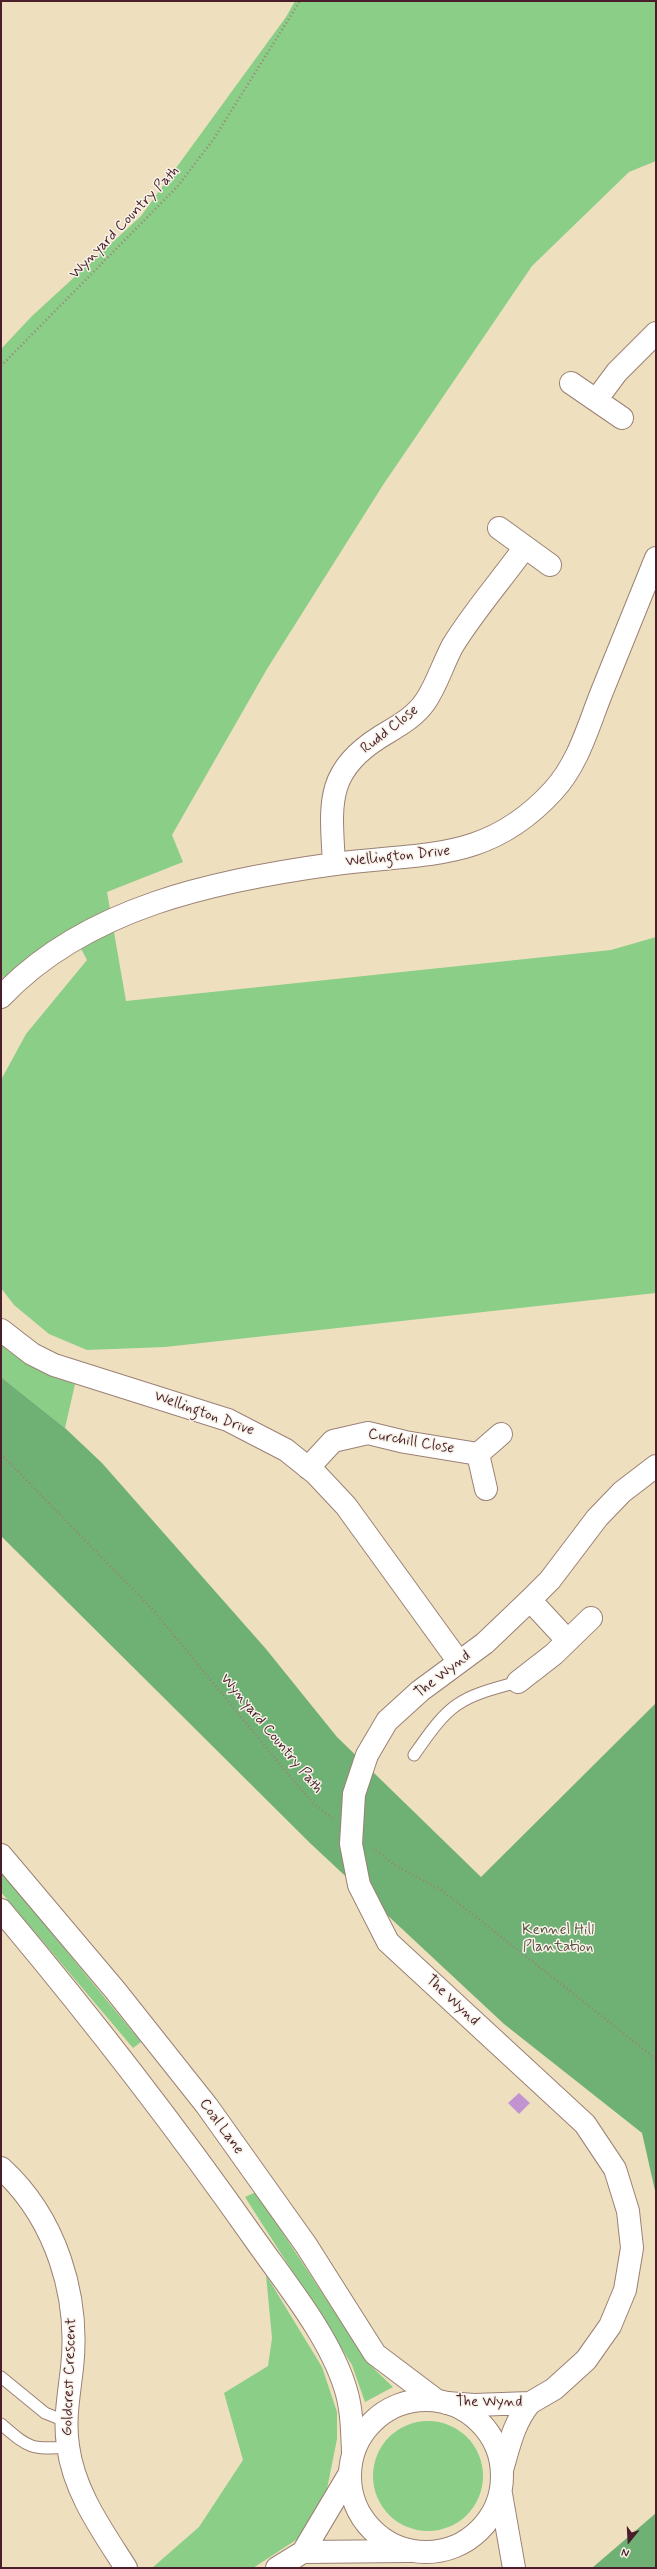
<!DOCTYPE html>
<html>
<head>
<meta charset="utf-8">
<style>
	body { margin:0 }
	#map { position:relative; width:657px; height:2569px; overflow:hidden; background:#eee0bf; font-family:Mynerve,sans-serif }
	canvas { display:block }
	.frame { position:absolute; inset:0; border:2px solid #4a1f2b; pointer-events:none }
	.north { position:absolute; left:609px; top:2521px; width:40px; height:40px; -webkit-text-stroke:3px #f7f3e8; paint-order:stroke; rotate:198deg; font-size:11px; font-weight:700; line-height:16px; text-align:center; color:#4a1f2b }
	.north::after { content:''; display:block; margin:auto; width:14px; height:18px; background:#4a1f2b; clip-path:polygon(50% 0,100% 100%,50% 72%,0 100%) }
</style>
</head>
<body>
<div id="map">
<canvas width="657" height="2569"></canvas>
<div class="frame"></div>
<div class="north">N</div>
</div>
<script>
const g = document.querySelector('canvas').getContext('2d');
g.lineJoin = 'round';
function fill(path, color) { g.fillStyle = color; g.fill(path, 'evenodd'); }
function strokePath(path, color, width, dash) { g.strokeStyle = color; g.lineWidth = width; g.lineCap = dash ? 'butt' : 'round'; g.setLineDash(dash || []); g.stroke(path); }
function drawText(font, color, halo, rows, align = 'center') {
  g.font = font + ' Mynerve,sans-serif'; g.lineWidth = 3; g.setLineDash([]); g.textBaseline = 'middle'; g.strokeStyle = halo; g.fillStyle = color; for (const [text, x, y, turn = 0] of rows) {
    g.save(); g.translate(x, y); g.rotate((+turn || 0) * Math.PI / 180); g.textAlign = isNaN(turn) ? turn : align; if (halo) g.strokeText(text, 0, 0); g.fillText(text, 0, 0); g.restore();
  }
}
fill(new Path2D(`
	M295 1H656V161L629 172 532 266 383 485 267 669 172 835 183 862 107 892 126 1001 611 950 656 937V1293L165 1347 87 1350 49 1334 14 1305 1 1288V1080L26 1034 87 960 71 930 1 979V349L32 316 141 216 286 17Z
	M1 1345C23 1364 48 1376 75 1384L65 1428 1 1377Z
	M1 1871 141 2042 133 2048 1 1892Z
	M256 2192 368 2363 393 2387 365 2402 352 2365 245 2197Z
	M266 2275 322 2367 337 2412V2439L327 2489 314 2518 299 2538 253 2568H152L199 2527 243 2460 224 2393 268 2366 272 2338Z
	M373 2476a55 55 0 1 1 110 0a55 55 0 1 1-110 0Z`), '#8ace87');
fill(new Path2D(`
	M1 1377 65 1428 102 1463 266 1649 337 1737 481 1877 656 1703V2195L642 2133 504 2024 311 1844 1 1536Z
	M656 2513V2568H592Z`), '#6fb174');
fill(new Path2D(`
	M519 2093 530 2103 519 2114 508 2103Z`), '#c193d1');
const lane = new Path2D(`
	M414 1755C450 1703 457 1698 518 1682
	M1 2377 45 2413 65 2421
	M1 2424C29 2448 30 2450 68 2447`);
const street = new Path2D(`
	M571 383 622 418
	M596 400 617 372 656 333
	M499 528 550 565
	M334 864C331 806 324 772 380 737 396 727 414 718 425 702 437 685 443 663 453 645 474 611 502 579 525 547
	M1 997C86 907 217 880 335 864 424 852 487 863 553 791 578 764 588 727 601 694 619 649 638 603 656 558
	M1 1330 32 1354 54 1365 228 1420 286 1450 316 1474 346 1506 459 1662
	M308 1468 333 1441 368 1433 405 1442 478 1454
	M486 1489 478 1454 501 1434
	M530 1600 567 1640
	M518 1682 554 1654 591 1618
	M1 2168C56 2218 80 2296 72 2368 69 2395 64 2419 68 2446 74 2492 102 2530 126 2568
	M447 2403 474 2405 530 2403 554 2389 586 2360 610 2326 625 2290 632 2248 628 2211 615 2169 585 2124 388 1942 359 1885 351 1844 354 1794 367 1755 387 1721 420 1691 485 1643 530 1600 550 1580 597 1518 622 1492 656 1466
	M502 2470C509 2446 514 2422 530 2403
	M303 2552 409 2551
	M277 2568 303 2552 350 2473`);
const highway = new Path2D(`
	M1 1855 115 1990 207 2106 306 2245 375 2354 436 2400
	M1 1910C91 2017 176 2127 256 2241 287 2285 329 2336 345 2387 352 2408 352 2430 353 2452
	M350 2476a76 76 0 1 1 152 0a76 76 0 1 1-152 0Z
	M501 2494 514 2568`);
strokePath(lane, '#9c8075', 13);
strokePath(street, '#9c8075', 24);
strokePath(highway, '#9c8075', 24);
strokePath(new Path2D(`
	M1 366 177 187 213 140 300 1
	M1 1454 154 1611 293 1780 314 1804 332 1818
	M373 1848 393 1864 443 1891 656 2059`), '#9c8075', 2.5, [1, 3]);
strokePath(lane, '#fff', 11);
strokePath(street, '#fff', 22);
strokePath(highway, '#fff', 22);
drawText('15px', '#4a1f2b', '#f7f3e8', [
	["Wynyard Country Path",125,223,-46],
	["Rudd Close",390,730,-38],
	["Wellington Drive",398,857,-6],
	["Wellington Drive",204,1414,20],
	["Curchill Close",411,1442,10],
	["The Wynd",443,1675,-38],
	["Wynyard Country Path",271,1734,50],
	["The Wynd",452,2001,43],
	["Coal Lane",221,2127,54],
	["Goldcrest Crescent",70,2377,-88],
	["The Wynd",489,2403]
]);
drawText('15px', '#5d5447', '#f7f3e8', [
	["Kennel Hill",558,1931],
	["Plantation",558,1948]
]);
</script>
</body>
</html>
